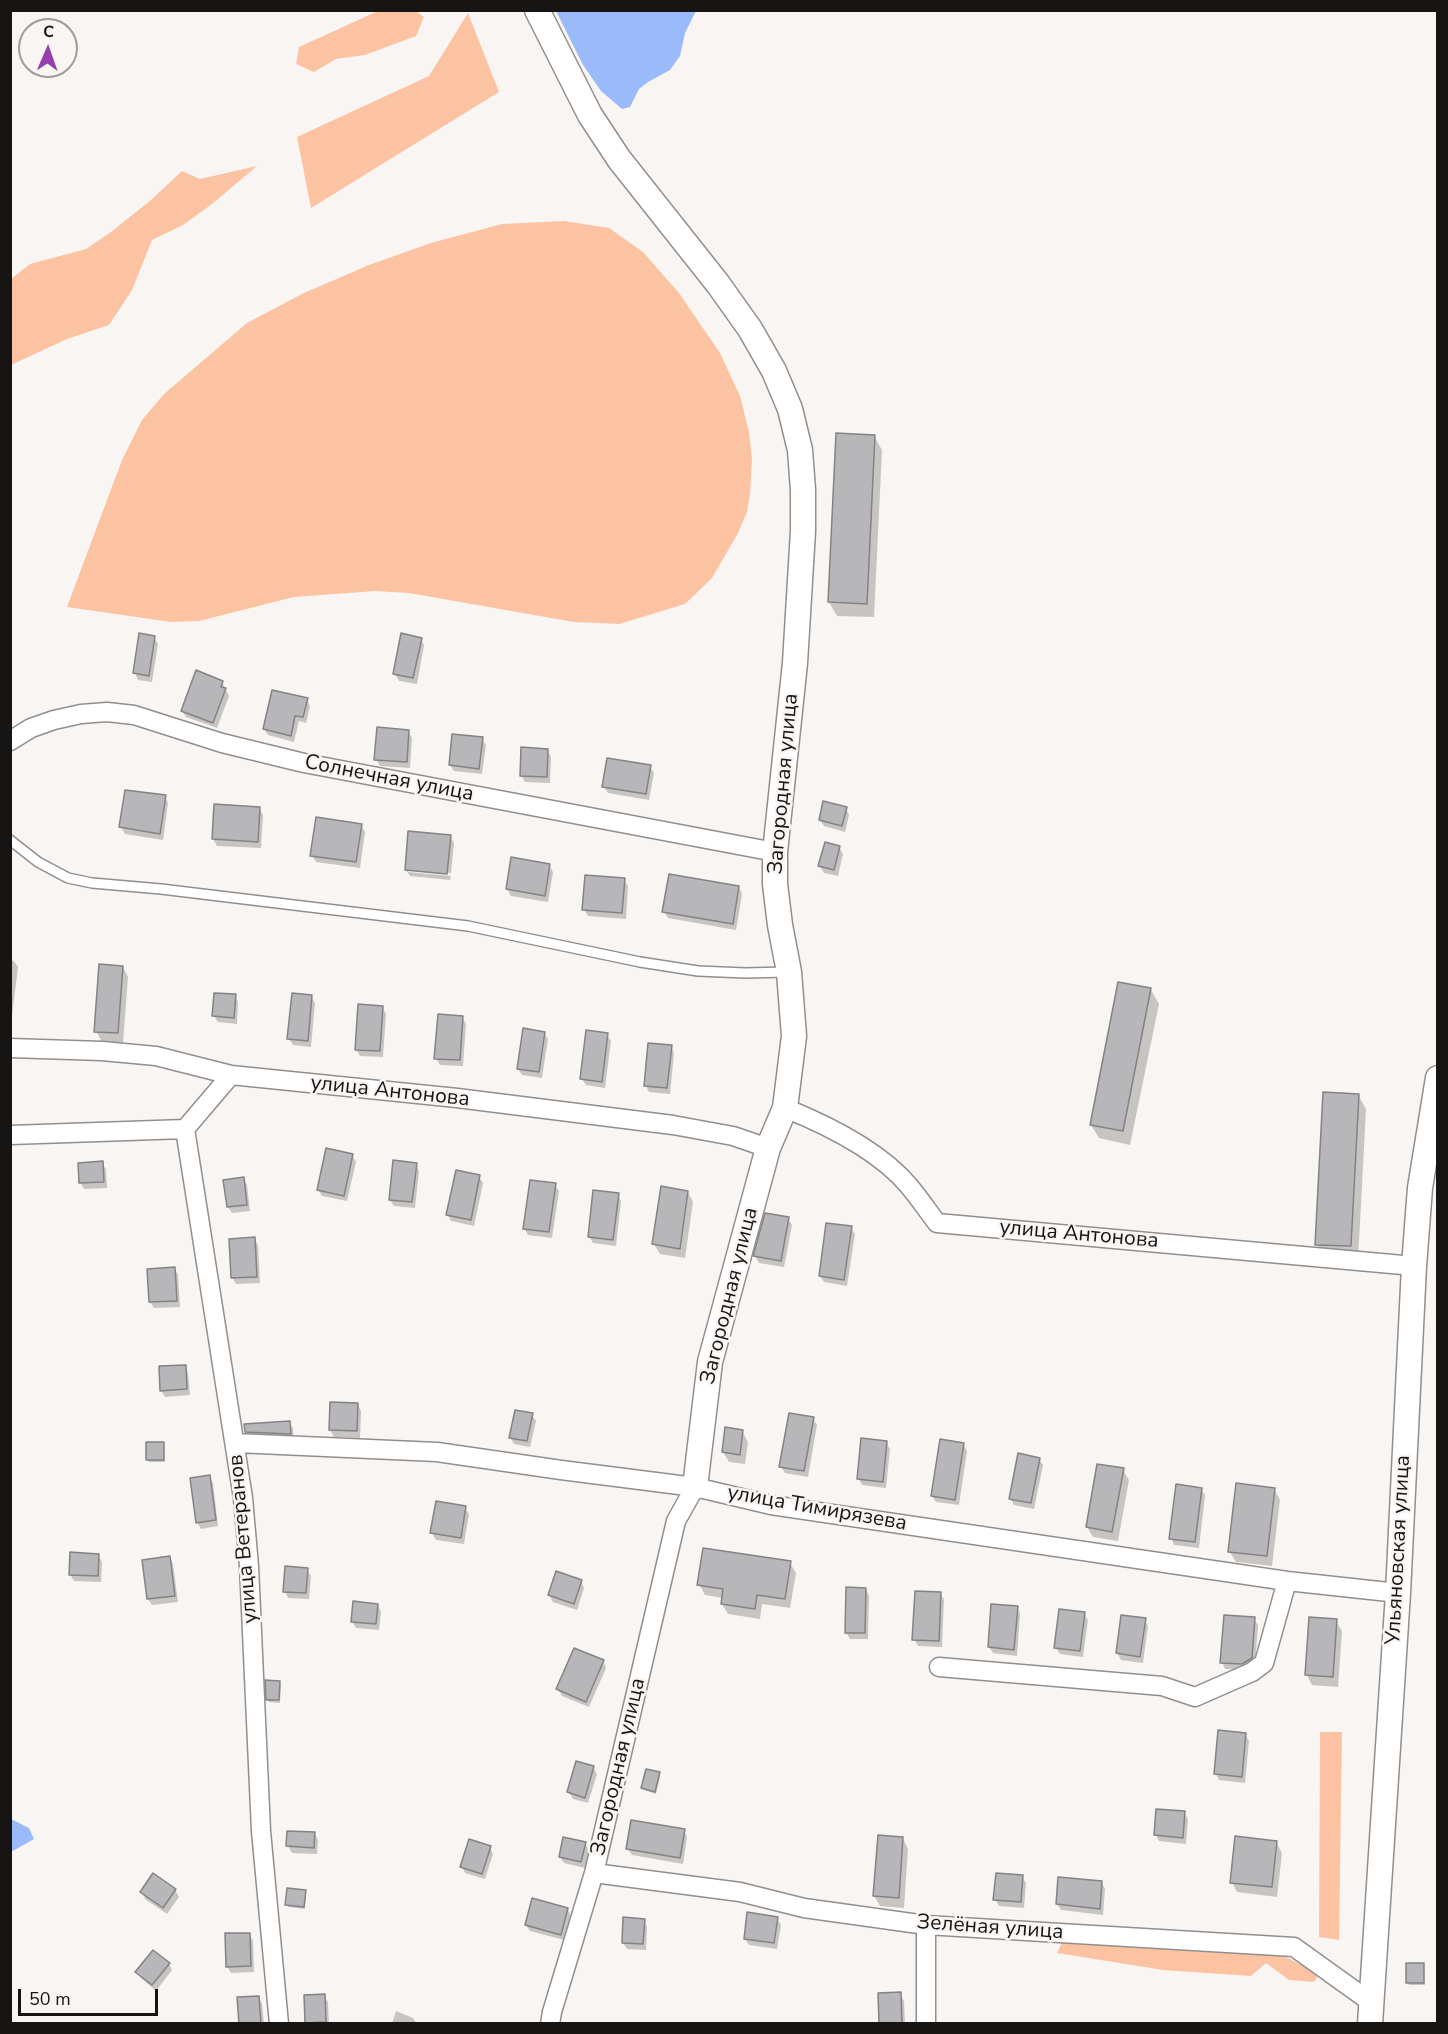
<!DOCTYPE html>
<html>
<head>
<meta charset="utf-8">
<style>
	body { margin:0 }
	#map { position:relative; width:1448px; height:2034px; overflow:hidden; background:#f9f5f3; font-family:"Nunito Sans",sans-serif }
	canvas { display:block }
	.frame { position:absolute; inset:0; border:12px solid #161514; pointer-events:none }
	.north { position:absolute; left:18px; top:18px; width:60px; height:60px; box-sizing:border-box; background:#f9f5f3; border:2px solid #9e9b9a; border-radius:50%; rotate:2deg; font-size:16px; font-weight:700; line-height:24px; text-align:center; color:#161514 }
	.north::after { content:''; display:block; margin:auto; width:21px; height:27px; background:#943fad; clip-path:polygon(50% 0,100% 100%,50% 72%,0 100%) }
	.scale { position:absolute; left:18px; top:1989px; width:140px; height:27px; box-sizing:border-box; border:3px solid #161514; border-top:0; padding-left:8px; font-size:18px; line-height:21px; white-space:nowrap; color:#161514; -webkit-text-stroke:4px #f9f5f3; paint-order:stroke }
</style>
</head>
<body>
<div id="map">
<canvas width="1448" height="2034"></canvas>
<div class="frame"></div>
<div class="north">С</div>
<div class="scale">50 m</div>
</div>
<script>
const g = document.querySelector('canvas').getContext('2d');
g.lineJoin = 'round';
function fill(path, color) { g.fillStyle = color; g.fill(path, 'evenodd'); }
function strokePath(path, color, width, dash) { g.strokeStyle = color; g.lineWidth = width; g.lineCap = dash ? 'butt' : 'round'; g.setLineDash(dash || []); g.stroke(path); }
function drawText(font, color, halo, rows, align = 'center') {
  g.font = font + ' "Nunito Sans",sans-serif'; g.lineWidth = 5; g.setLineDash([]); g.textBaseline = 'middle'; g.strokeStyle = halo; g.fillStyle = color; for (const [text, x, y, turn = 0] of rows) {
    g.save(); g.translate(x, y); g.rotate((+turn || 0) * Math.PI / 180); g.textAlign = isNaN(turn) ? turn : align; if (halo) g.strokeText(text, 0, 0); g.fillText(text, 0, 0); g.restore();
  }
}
fill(new Path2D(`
	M378 11H416L424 17 416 36 365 55 336 59 314 72 296 64 299 47Z
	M468 13 499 92 311 208 297 137 429 76Z
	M257 166 212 204 183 225 152 240 132 290 109 325 67 339 11 365V279L30 264 86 249 111 232 151 200 182 171 200 179Z
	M564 221 609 228 643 252 679 293 720 353 740 396 749 432 752 460 750 494 747 512 738 533 712 578 685 604 619 624 574 622 409 593 375 591 294 597 199 621 171 622 67 607 122 460 142 420 164 394 247 323 304 293 369 265 431 243 502 224Z
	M1320 1732H1342L1339 1940 1319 1937Z
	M1063 1940 1280 1954 1319 1974 1314 1982 1289 1980 1266 1963 1251 1976 1163 1970 1057 1953Z`), '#fcc3a3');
fill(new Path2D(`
	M556 11H696L685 33 680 56 670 70 648 82 639 89 630 107 622 109 601 91 583 65Z
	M11 1819 29 1828 34 1839 11 1852Z`), '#9abafa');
fill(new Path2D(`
	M874 436 882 450 874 617 837 616 829 602Z
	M154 637 158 644 152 682 138 680 135 673Z
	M421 639 424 645 417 684 399 681 395 674Z
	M222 682 229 696 217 728 186 717 182 711Z
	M307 700 310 706 306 723 299 721 294 742 268 735 264 729Z
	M408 731 412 738 410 768 380 766 376 759Z
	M482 739 486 745 482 774 454 771 450 765Z
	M547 750 551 757 550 783 525 782 521 775Z
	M650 767 654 773 649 800 608 793 604 787Z
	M165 797 168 803 163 840 125 834 121 827Z
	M259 808 263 815 261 848 217 846 213 839Z
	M846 808 849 815 845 832 824 826 820 820Z
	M361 825 365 832 360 868 316 862 312 855Z
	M450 836 454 843 451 873 408 869V872L451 876 450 880 410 876 406 870Z
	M839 847 843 854 838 876 824 873 820 866Z
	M549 865 553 872 548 902 511 896 507 889Z
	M624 880 628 886 626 919 588 916 584 909Z
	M739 887 742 894 736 930 668 918 664 911Z
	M10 960 14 961 18 967 11 1024Z
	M123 967 128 977 123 1043 102 1042 96 1031Z
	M1151 990 1159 1004 1130 1145 1099 1138 1091 1125Z
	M235 996 238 1002 237 1024 218 1022 214 1016Z
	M311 996 315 1003 311 1047 293 1045 289 1039Z
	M382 1007 386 1014 383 1057 360 1056 356 1049Z
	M462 1017 466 1024 463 1066 440 1065 436 1058Z
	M544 1033 548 1039 542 1078 522 1075 518 1069Z
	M607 1035 611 1041 605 1088 586 1085 582 1079Z
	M671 1046 674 1053 670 1094 649 1092 646 1086Z
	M1358 1095 1366 1109 1358 1260 1325 1258 1317 1244Z
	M352 1155 356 1162 347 1201 322 1196 318 1189Z
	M102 1163 106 1169 107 1188 84 1189 80 1182Z
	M416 1164 419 1171 415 1208 394 1206 390 1200Z
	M479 1177 483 1183 474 1226 451 1221 448 1215Z
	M243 1178 247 1185 250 1211 232 1213 228 1207Z
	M555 1185 559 1191 552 1238 528 1235 524 1228Z
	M688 1192 693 1202 685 1258 660 1254 654 1244Z
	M618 1195 621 1201 616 1246 593 1243 589 1236Z
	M788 1219 792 1225 784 1267 759 1263 755 1256Z
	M851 1228 855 1234 847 1286 824 1282 820 1276Z
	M254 1239 258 1245 260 1283 236 1284 232 1277Z
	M175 1269 178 1275 180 1307 154 1308 150 1302 149 1270Z
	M185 1366 188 1373 190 1395 165 1397 161 1390Z
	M331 1403 358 1405 361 1411 360 1438 334 1437 330 1430Z
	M532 1415 536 1421 530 1447 514 1444 510 1437Z
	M813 1419 817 1425 808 1477 785 1473 781 1467Z
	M290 1423 293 1429 294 1440 250 1438 246 1432Z
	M742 1431 748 1442 745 1464 729 1462 723 1452Z
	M886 1442 890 1449 886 1488 862 1485 859 1479Z
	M163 1443 165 1462H149L147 1460Z
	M963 1444 967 1451 959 1505 936 1502 932 1496Z
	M1039 1459 1043 1465 1034 1509 1014 1505 1010 1498Z
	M1123 1470 1129 1480 1118 1541 1093 1537 1087 1527Z
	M209 1477 213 1483 218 1526 201 1529 197 1522Z
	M1201 1489 1205 1495 1199 1548 1174 1545 1171 1538Z
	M1274 1489 1280 1500 1272 1566 1236 1562 1230 1552Z
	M465 1508 469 1514 464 1544 436 1540 432 1533Z
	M98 1555 102 1562 101 1582 74 1581 70 1574Z
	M170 1558 173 1564 178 1602 152 1605 148 1599Z
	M790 1563 796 1573 790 1608 762 1604 760 1619 728 1614 722 1604 723 1598 705 1595 699 1584Z
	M307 1570 311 1576 309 1599 288 1598 285 1591Z
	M581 1581 584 1588 577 1610 553 1602 549 1595Z
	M866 1589 869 1596 868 1639H850L846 1632Z
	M941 1594 944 1600 942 1647 918 1646 914 1639Z
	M378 1605 381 1612 379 1630 356 1628 352 1621Z
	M1017 1607 1020 1614 1017 1656 993 1653 989 1647Z
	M1084 1613 1088 1620 1083 1657 1060 1654 1056 1648Z
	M1254 1619 1258 1625 1255 1665 1246 1670 1225 1669 1222 1662Z
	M1145 1620 1148 1626 1143 1663 1121 1660 1117 1653Z
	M1336 1621 1342 1631 1338 1687 1312 1685 1307 1675Z
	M603 1661 606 1668 589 1707 562 1696 558 1689Z
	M279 1683 281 1685 280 1703 269 1702 268 1699Z
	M1245 1734 1249 1741 1245 1783 1219 1780 1216 1774Z
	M593 1767 597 1774 588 1803 573 1799 569 1792Z
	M659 1774 660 1776 656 1794 644 1790 642 1788Z
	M1184 1813 1188 1819 1186 1844 1159 1841 1156 1835Z
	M684 1830 687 1837 683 1864 632 1855 628 1849Z
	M314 1833 318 1840 317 1854 292 1853 288 1846Z
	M903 1839 908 1849 904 1908 880 1906 874 1896Z
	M1276 1842 1282 1853 1277 1897 1237 1892 1232 1882Z
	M585 1843 589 1850 585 1868 564 1863 560 1857Z
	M490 1847 493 1854 485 1879 465 1873 462 1866Z
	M153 1875 175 1890 179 1897 167 1914 145 1899 142 1892Z
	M1022 1877 1026 1883 1024 1908 999 1906 995 1899Z
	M1102 1883 1105 1889 1103 1915 1061 1910 1057 1904Z
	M305 1892 306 1894 305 1909 288 1907 287 1904Z
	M567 1909 571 1915 564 1940 530 1931 526 1925Z
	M777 1918 781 1925 777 1949 749 1945 745 1939Z
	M644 1920 647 1927 646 1950 627 1949 623 1943Z
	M249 1934 253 1941 254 1972 231 1973 227 1966Z
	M169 1964 172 1970 156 1991 141 1978 137 1972Z
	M1423 1964 1425 1985H1409L1408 1982Z
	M900 1994 904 2001 905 2024H880Z
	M324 1996 328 2002 329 2024H307Z
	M258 1997 262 2004 264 2024H241Z
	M396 2011 413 2018 417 2024H392Z`), '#0003');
const building = new Path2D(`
	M836 433 875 435 867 604 828 602Z
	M139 633 155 636 149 676 133 673Z
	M401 633 422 638 413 678 393 674Z
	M196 670 223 681 221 687 226 688 213 723 181 711Z
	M272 690 308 698 303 717 295 716 291 736 263 729Z
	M377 727 409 730 407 762 374 760Z
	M452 734 483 737 479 769 449 765Z
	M521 747 548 749 547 777 520 776Z
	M607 758 651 765 646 794 602 787Z
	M125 790 166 795 160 834 119 827Z
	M823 801 847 807 842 826 819 820Z
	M214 804 260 807 258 842 212 839Z
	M316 817 362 824 356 862 310 856Z
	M408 831 451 835 447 874 405 870Z
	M825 842 840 846 834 870 818 866Z
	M511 857 550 864 545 896 506 889Z
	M669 874 739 886 733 924 662 912Z
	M585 875 625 878 622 913 582 910Z
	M99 964 123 966 118 1033 94 1032Z
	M1118 982 1151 988 1123 1131 1090 1125Z
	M214 993 236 994 234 1018 212 1016Z
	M292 993 312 995 308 1041 287 1039Z
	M358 1004 383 1006 380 1051 355 1050Z
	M438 1014 463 1016 460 1060 434 1059Z
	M523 1028 545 1032 539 1072 517 1069Z
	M586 1030 608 1033 602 1082 580 1079Z
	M648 1043 672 1045 667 1088 644 1086Z
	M1323 1092 1359 1094 1351 1246 1315 1245Z
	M326 1148 353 1154 344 1196 317 1190Z
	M393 1160 417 1163 412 1202 389 1200Z
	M103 1161 104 1182 79 1183 78 1163Z
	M456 1170 480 1175 471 1220 446 1215Z
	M244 1177 247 1205 227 1207 223 1180Z
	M530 1180 556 1183 549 1232 523 1229Z
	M661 1186 688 1191 680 1249 652 1244Z
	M593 1190 619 1193 613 1240 588 1237Z
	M765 1213 789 1217 781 1261 753 1256Z
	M826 1223 852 1226 844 1280 819 1276Z
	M255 1237 257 1277 231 1278 229 1239Z
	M175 1267 177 1301 149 1302 147 1269Z
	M186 1365 187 1389 160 1391 159 1366Z
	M330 1402 358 1403 357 1431 329 1430Z
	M515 1410 533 1413 527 1441 509 1438Z
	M789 1413 814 1417 804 1471 779 1467Z
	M290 1421 291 1434 245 1432 244 1424Z
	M725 1427 743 1430 740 1455 722 1452Z
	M861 1438 887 1441 883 1482 857 1479Z
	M940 1439 964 1443 955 1500 931 1496Z
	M146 1442H164V1460H146Z
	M1018 1453 1040 1458 1031 1503 1009 1499Z
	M1097 1464 1124 1468 1112 1532 1086 1527Z
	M210 1475 216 1520 196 1523 190 1478Z
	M1236 1483 1275 1488 1267 1556 1228 1552Z
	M1176 1484 1202 1488 1195 1542 1169 1539Z
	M436 1501 466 1506 461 1538 430 1533Z
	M703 1548 791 1561 785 1599 757 1595 755 1609 721 1604 723 1589 697 1585Z
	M70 1552 99 1554 98 1576 69 1575Z
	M170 1556 175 1596 147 1599 142 1560Z
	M285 1566 308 1568 306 1593 283 1592Z
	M556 1571 582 1580 574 1604 548 1595Z
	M846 1587 866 1588 865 1633H845Z
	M915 1591 941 1592 939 1641 912 1640Z
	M353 1601 378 1604 376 1624 351 1622Z
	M991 1604 1018 1606 1014 1650 988 1647Z
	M1059 1609 1085 1612 1080 1651 1054 1648Z
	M1121 1615 1146 1618 1140 1657 1116 1653Z
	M1224 1615 1255 1617 1252 1658 1242 1664 1220 1663Z
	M1309 1617 1337 1619 1333 1677 1305 1675Z
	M574 1648 604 1660 586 1702 556 1689Z
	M265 1680 280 1681 279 1700H266Z
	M1218 1730 1246 1733 1242 1777 1214 1774Z
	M576 1761 594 1766 585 1798 567 1792Z
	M646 1769 660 1772 655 1792 641 1788Z
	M1156 1809 1185 1811 1183 1838 1154 1835Z
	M631 1820 685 1829 680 1858 626 1849Z
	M287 1831 315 1832 314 1848 286 1846Z
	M878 1835 903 1837 899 1898 873 1896Z
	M1235 1836 1277 1841 1272 1887 1230 1883Z
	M563 1837 586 1842 581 1862 559 1857Z
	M469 1839 491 1846 482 1874 460 1867Z
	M153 1873 176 1889 163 1908 140 1892Z
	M996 1873 1023 1875 1021 1902 993 1900Z
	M1058 1877 1102 1881 1100 1909 1056 1904Z
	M287 1888 306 1890 304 1907 285 1905Z
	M532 1898 568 1908 561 1935 525 1925Z
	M747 1912 778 1917 774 1943 744 1939Z
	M623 1917 645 1919 643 1944 622 1943Z
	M225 1933H250L251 1966 226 1967Z
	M153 1950 170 1963 152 1985 135 1972Z
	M1406 1963H1424V1983H1406Z
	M901 1992 902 2024H879L878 1993Z
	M325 1994 326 2022 305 2023 304 1995Z
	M259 1996 261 2024H239L237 1997Z`);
fill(building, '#b7b6b9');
strokePath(building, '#838285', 1.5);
const lane = new Path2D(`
	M10 840 38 862 68 878 92 883 161 889 468 926 640 962 698 971 745 973 787 972`);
const street = new Path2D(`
	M10 741 31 728 54 720 81 714 107 712 134 715 222 743 304 763 775 852
	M10 1048 102 1051 156 1056 231 1075 457 1098 673 1125 733 1136 768 1148
	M231 1075 185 1129 243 1498 249 1566 261 1831 279 2024
	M785 1108C827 1125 879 1150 909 1186 919 1198 928 1211 937 1223L1414 1266
	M10 1135 185 1129
	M236 1443 437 1452 561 1470 695 1487 771 1505 1287 1581 1398 1593
	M939 1667 1162 1686 1195 1697 1252 1672 1264 1663 1287 1581
	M594 1873 740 1892 804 1908 926 1925 1294 1947 1372 2003
	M926 1925V2024
	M550 2024 552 2012 594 1873 676 1521 695 1487`);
const secondary = new Path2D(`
	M537 10 590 115 619 159 718 284 750 329 774 371 790 409 800 450 803 490V531L795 663 775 852V884L780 925 789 972 794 1036 785 1108 768 1148 710 1362 695 1487
	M1370 2024 1398 1593 1414 1266 1420 1188 1438 1078`);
strokePath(lane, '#928e8c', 12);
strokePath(street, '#928e8c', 21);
strokePath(secondary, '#928e8c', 27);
strokePath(lane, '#fff', 9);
strokePath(street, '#fff', 18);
strokePath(secondary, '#fff', 24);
drawText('21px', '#161514', '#f9f5f3', [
	["Солнечная улица",389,779,11],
	["Загородная улица",784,784,-85],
	["улица Антонова",390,1092,6],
	["улица Антонова",1079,1235,5],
	["Загородная улица",730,1296,-76],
	["улица Тимирязева",817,1509,10],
	["улица Ветеранов",244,1539,-95],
	["Ульяновская улица",1399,1550,-87],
	["Загородная улица",619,1767,-77],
	["Зелёная улица",990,1928,4]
]);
</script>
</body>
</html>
